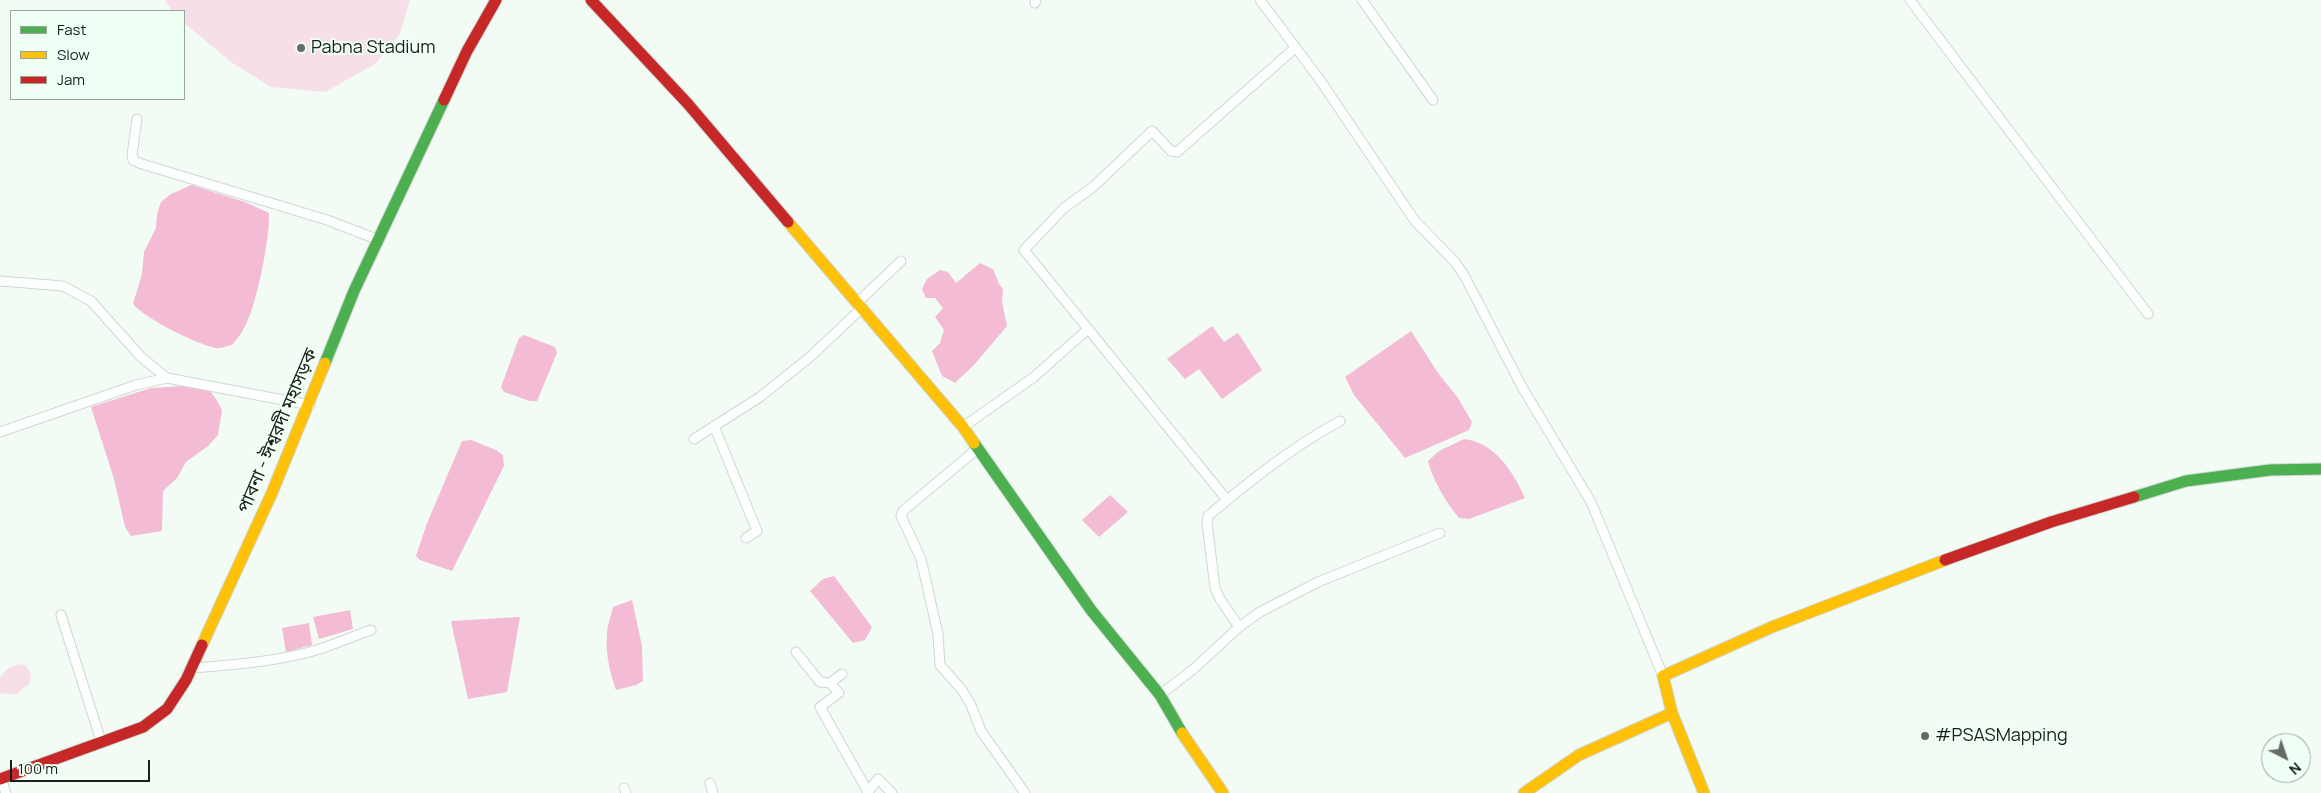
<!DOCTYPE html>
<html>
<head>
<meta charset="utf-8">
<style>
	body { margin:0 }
	#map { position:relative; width:2321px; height:793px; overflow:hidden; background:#f2fcf5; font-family:Manrope,sans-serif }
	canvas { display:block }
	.legend { position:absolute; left:10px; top:10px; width:175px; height:90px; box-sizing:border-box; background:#effff3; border:1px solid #99a59c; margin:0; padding:6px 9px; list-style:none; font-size:15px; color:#181e19 }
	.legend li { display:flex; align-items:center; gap:10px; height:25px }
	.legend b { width:25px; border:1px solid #99a59c }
	.north { position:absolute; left:2261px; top:733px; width:50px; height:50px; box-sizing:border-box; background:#effff3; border:1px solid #99a59c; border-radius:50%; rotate:139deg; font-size:14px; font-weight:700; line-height:20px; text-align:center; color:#181e19 }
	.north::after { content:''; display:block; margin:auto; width:18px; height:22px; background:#646c66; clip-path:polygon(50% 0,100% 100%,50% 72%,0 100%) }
	.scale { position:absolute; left:10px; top:760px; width:140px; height:22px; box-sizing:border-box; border:2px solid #181e19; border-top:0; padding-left:6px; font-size:15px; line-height:18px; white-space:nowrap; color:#181e19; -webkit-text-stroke:4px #effff3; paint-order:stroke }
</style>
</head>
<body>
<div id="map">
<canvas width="2321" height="793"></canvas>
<ul class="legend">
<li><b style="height:6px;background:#4caf50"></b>Fast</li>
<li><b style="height:6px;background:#ffc107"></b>Slow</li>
<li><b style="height:6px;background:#c62828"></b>Jam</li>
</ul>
<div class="north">N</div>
<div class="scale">100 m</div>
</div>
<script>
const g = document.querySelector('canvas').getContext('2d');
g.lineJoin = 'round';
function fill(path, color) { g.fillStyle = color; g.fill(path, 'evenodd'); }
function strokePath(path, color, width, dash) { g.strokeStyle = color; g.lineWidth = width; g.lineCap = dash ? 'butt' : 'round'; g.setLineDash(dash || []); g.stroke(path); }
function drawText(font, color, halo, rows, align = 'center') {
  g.font = font + ' Manrope,"Noto Sans Bengali",sans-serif'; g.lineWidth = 4; g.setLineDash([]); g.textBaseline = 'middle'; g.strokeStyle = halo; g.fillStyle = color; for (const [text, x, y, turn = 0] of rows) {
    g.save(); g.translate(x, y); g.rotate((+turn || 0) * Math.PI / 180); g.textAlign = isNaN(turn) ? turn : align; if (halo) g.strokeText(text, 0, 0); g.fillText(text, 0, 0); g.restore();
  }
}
fill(new Path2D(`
	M165 0H410L400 34 375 64 325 92 271 87 231 62 184 23V11H172Z
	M19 664 25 665 31 673 30 683 15 695 0 693V677L7 669Z`), '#f6dfe8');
fill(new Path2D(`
	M191 185 245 202 269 213C270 237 257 303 246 324 243 331 238 338 233 344 228 346 220 349 215 348 194 343 146 319 133 304L142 274 144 252 156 228 157 214 161 202 171 194Z
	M980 263 993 269 999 284 1003 289 1002 302 1007 326 974 365 955 383 942 376 932 351 940 343 944 330 935 317 943 308 935 298H926L922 289 927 279 940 270 948 272 956 283Z
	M1212 326 1224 342 1238 333 1262 370 1222 399 1199 369 1185 379 1167 359Z
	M1411 331 1438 373 1458 398 1472 422 1469 430 1405 458 1354 395 1345 377Z
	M524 335 555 347 557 353 537 401H530L504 392 501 387 519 338Z
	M183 386 210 391 216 399 222 410 218 435 208 446 186 462 177 478 163 491 162 531 131 536 125 527 114 479 91 407 151 388Z
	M1464 439C1495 443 1513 471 1525 498L1469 519 1459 518C1446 502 1433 481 1428 461L1439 451Z
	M471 440 496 450 503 455 504 466 452 571 420 560 416 556 427 523 462 441Z
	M1110 495 1128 512 1099 537 1082 520Z
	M834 576 872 627 865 640 853 643 810 591 823 579Z
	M632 600 642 646 643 681 636 685 616 690C610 673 605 652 607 634 607 626 611 616 613 607Z
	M350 610 353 629 319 639 313 617Z
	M520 617 507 692 468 699 451 621Z
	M309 623 312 645 286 652 282 628Z`), '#f3bbd4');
const street = new Path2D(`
	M1260 0 1320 80 1415 221 1455 262 1464 275 1522 387 1591 502 1663 676
	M1362 0 1433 100
	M1910 0 2148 314
	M1035 3 1036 0
	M137 119 132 155 133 160 139 163 327 220 379 240
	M0 281 63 286 91 301 141 357 167 378 310 405
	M858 302 901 261
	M714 426 757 531 746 538
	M963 427 1034 377 1087 330
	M0 432 136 385 167 378
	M694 439 760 397 810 357 862 308
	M977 449 903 511 901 516 921 559 938 634 940 665 962 690 971 705 981 731 1025 793
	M1227 500 1024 250 1064 208 1093 187 1152 131 1171 151 1177 152 1295 48
	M61 615 101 741
	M1239 627 1220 599 1215 588 1207 523 1208 516C1250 481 1292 447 1340 421
	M796 652 820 682 830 683
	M192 668C232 665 271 662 310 652 331 646 351 637 371 630
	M842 674 830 683 839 693 820 707 868 792
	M1160 695 1196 667 1239 627 1260 612 1318 582 1440 533
	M1 778 6 793
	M710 783 713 793
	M624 788 626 793
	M867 793 878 779 892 793`);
const fast = new Path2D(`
	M325 363 354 291 444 100
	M974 443 1091 610 1160 695 1182 733
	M2134 497 2186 481 2270 470 2321 469`);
const slow = new Path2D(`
	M788 222 963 427 974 443
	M202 645 271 495 325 363
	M1182 733 1223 793
	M1524 793 1579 755 1672 713
	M1704 793 1672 713 1663 676 1772 627 1945 560`);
const jam = new Path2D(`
	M591 0 688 104 788 222
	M444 100 467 51 496 0
	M1945 560 2051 522 2134 497
	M0 779 143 727 167 709 186 680 202 645`);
strokePath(street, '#cfd7d1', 11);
strokePath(fast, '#cfd7d1', 13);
strokePath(slow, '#cfd7d1', 13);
strokePath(jam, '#cfd7d1', 13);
strokePath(street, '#fdfffe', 9);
strokePath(fast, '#4caf50', 11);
strokePath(slow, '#ffc107', 11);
strokePath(jam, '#c62828', 11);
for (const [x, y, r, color] of [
	[301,48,5,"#646c66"],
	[1925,736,5,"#646c66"]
]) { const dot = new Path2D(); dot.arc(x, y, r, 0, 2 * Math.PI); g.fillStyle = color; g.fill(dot); strokePath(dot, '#effff3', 2); }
drawText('18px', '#181e19', '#effff3', [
	["Pabna Stadium",311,48],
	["#PSASMapping",1935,736]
], 'left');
drawText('18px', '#181e19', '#effff3', [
	["পাবনা - ঈশ্বরদী মহাসড়ক",278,431,-67]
]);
</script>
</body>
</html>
